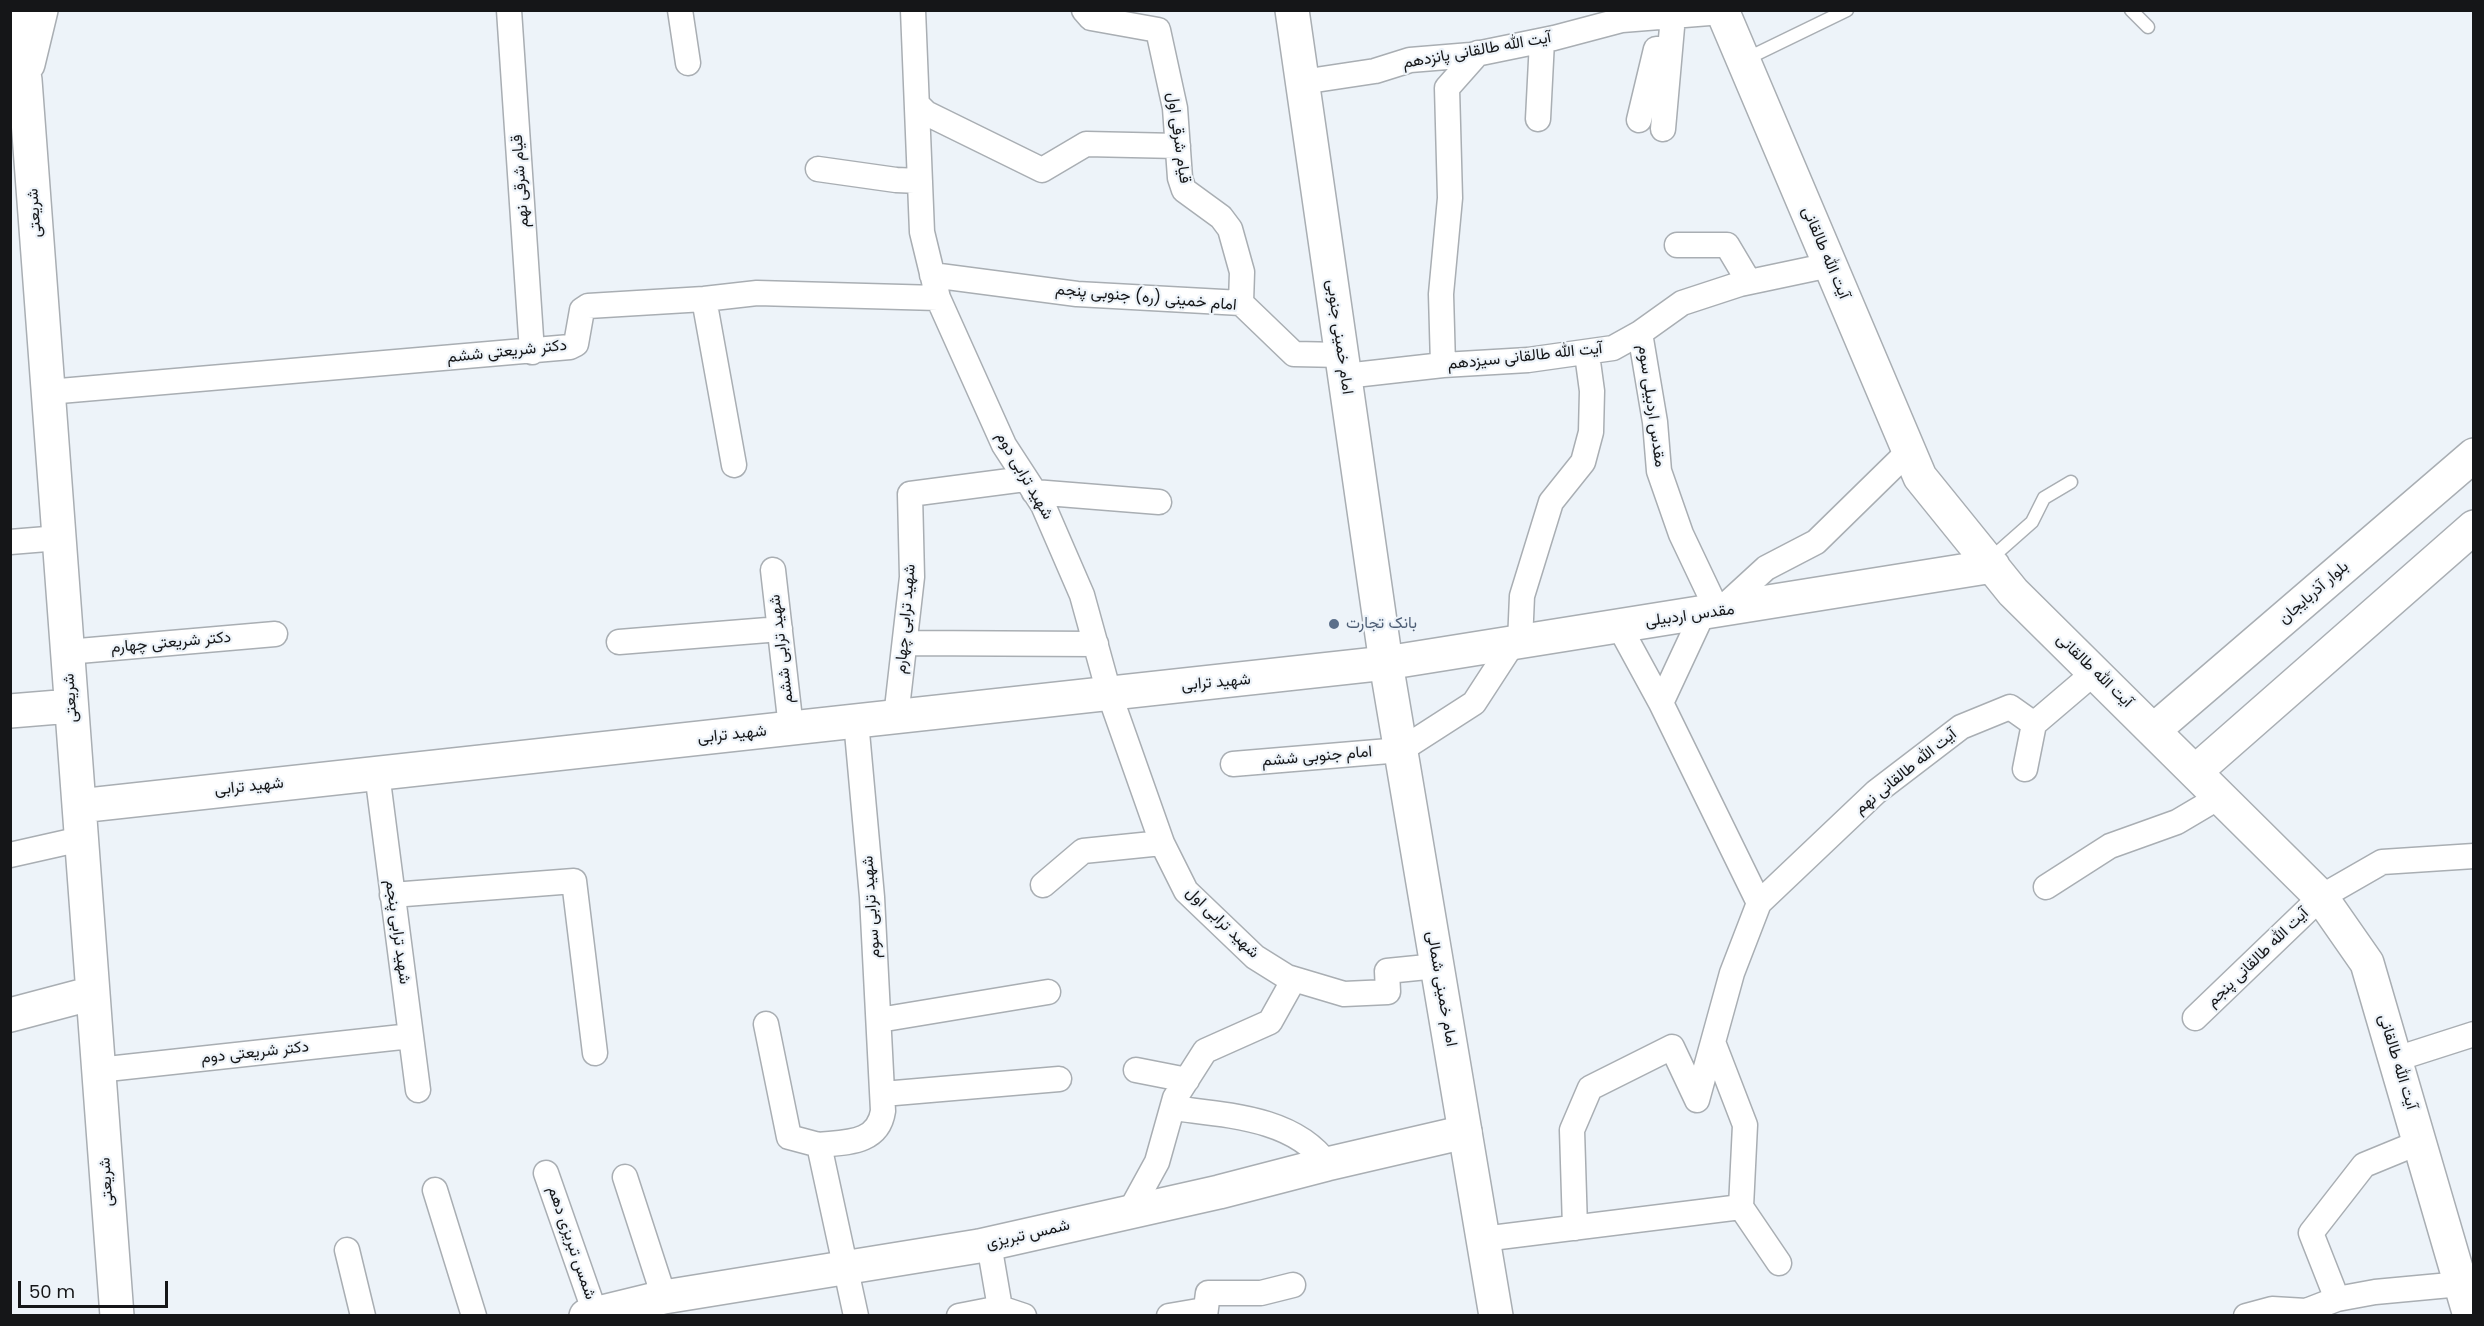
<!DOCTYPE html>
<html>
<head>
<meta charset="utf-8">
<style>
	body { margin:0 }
	#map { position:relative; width:2484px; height:1326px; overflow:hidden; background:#edf3f9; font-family:Poppins,sans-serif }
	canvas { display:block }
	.frame { position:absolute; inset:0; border:12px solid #151618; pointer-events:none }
	.scale { position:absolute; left:18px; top:1281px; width:150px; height:27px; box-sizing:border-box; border:3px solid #151618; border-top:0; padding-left:8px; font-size:18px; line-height:21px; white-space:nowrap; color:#151618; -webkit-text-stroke:4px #edf3f9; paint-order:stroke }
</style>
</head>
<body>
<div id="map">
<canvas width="2484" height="1326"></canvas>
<div class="frame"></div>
<div class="scale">50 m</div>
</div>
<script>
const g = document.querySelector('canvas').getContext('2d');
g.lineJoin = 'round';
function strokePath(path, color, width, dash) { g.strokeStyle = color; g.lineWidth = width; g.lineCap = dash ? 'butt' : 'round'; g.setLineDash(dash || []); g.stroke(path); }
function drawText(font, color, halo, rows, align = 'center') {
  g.font = font + ' Poppins,Vazirmatn,sans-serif'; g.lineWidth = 4.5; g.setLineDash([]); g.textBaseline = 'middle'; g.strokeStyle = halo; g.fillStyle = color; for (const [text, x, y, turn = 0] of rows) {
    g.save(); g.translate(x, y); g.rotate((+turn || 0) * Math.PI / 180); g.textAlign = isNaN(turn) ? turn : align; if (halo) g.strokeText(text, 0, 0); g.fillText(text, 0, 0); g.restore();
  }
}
const lane = new Path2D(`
	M2131 10 2148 27
	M1744 60 1847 10
	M1989 560 2032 522 2044 498 2071 482`);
const street = new Path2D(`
	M509 10 532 352
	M680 10 688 63
	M913 10 922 232 938 298 1004 445 1043 505 1082 595 1109 693 1162 843 1186 891 1255 957 1287 977 1344 994 1388 992 1387 971 1437 966
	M1084 10 1091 18 1158 30 1175 108 1180 178 1184 190 1221 217 1230 229 1242 272 1241 303
	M1302 82 1375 71 1410 60 1471 55 1554 38 1622 20 1722 12
	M917 104 926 113 1042 170 1086 144 1178 146
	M1538 119 1542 41
	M1639 120 1656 49H1668
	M1663 129 1673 16
	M818 169 896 180 920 181
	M1677 245H1727L1749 282
	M932 275 1077 294 1241 303 1294 354 1342 355
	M704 299 734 465
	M1640 333 1655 422 1659 471 1681 534 1718 612 1766 568 1816 542 1909 451
	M1443 365 1441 294 1450 198 1447 88 1478 53
	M1345 376 1443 365 1528 360 1613 348 1640 333 1682 303 1740 284 1830 265
	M48 392 570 347 576 344 582 310 588 306 704 299 757 293 938 298
	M1034 492 1159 502
	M10 542 59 538
	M773 570 791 728
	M1619 626 1661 703 1759 903 1732 973 1697 1100
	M619 642 780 629
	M1520 642 1522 596 1551 502 1583 462 1591 432 1592 391 1587 354
	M905 643 1096 644
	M67 652 275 634
	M1661 703 1703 613
	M896 717 912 577 910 494 1025 479
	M856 721 872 897 883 1111C878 1144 846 1142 819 1145L856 1316
	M1233 764 1401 750 1474 703 1513 643
	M2025 769 2034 724
	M377 773 418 1090
	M10 855 81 839
	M1043 885 1083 851 1162 843
	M2046 887 2110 846 2177 822 2221 796
	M392 895 574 881 595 1053
	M1759 903 1876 792 1961 727 2010 707 2034 724 2095 672
	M2195 1018 2321 897 2382 862 2474 856
	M879 1020 1048 992
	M766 1024 789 1137 819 1145
	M1713 1042 1745 1125 1741 1207 1779 1263
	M2396 1059 2474 1034
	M98 1070 411 1036
	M1136 1070 1187 1080
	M883 1094 1059 1079
	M1173 1108C1224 1115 1294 1117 1327 1164
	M546 1173 595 1313
	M625 1177 664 1297
	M435 1190 474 1316
	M1129 1213 1157 1162 1175 1098 1205 1051 1270 1022 1294 979
	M1575 1228 1572 1130 1590 1088 1672 1047 1697 1100
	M1483 1239 1741 1207
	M989 1244 1000 1308 1024 1316
	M347 1250 363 1316
	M2337 1299 2311 1233 2364 1165 2420 1142
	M959 1316 1000 1308
	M1169 1316 1204 1310
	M1205 1316 1208 1293H1261L1293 1285
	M2246 1316 2272 1309 2306 1311 2337 1299 2375 1292 2461 1284`);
const secondary = new Path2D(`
	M13 10 25 80 117 1316
	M1722 10 1920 477 2013 592 2321 897 2367 963 2470 1316
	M28 64 41 10
	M10 711 71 706
	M2154 730 2474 455
	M2196 771 2474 527
	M79 806 1386 663 1993 566
	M10 1015 93 993
	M586 1316 664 1297 979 1246 1219 1192 1327 1164 1465 1132`);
const primary = new Path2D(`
	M1292 10 1386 663 1496 1316`);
strokePath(lane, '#a9aeb3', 15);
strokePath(street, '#a9aeb3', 27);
strokePath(secondary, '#a9aeb3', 36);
strokePath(primary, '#a9aeb3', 36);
strokePath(lane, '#fff', 12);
strokePath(street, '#fff', 24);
strokePath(secondary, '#fff', 33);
strokePath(primary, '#fff', 33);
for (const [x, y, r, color] of [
	[1334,624,6,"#5c6f8a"]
]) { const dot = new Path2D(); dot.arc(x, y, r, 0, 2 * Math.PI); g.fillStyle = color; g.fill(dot); strokePath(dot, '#edf3f9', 2); }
drawText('16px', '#151618', '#edf3f9', [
	["آیت الله طالقانی پانزدهم",1477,51,-10],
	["قیام شرقی اول",1178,138,82],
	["قیام شرقی نهم",521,181,-94],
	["شریعتی",35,213,-94],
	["آیت الله طالقانی",1825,253,67],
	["امام خمینی (ره) جنوبی پنجم",1146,298,5],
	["امام خمینی جنوبی",1339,337,82],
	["دکتر شریعتی ششم",507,352,-6],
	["آیت الله طالقانی سیزدهم",1525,357,-6],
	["مقدس اردبیلی سوم",1651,406,82],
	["شهید ترابی دوم",1024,476,60],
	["بلوار آذربایجان",2314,593,-41],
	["مقدس اردبیلی",1690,616,-8],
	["شهید ترابی چهارم",906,619,-85],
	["دکتر شریعتی چهارم",171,643,-5],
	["شهید ترابی ششم",782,649,-97],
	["آیت الله طالقانی",2094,671,44],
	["شهید ترابی",1216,683,-5],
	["شریعتی",71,698,-94],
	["شهید ترابی",732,735,-6],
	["امام جنوبی ششم",1317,757,-5],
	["آیت الله طالقانی نهم",1906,772,-39],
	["شهید ترابی",249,787,-6],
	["شهید ترابی سوم",872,907,-94],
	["شهید ترابی اول",1222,923,44],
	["شهید ترابی پنجم",397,932,82],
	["آیت الله طالقانی پنجم",2258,958,-44],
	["امام خمینی شمالی",1441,989,80],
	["دکتر شریعتی دوم",255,1053,-6],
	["آیت الله طالقانی",2397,1062,73],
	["شریعتی",107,1182,-94],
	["شمس تبریزی",1028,1235,-13],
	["شمس تبریزی دهم",571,1243,71]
]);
drawText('16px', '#4e5e75', '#edf3f9', [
	["بانک تجارت",1346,624]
], 'left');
</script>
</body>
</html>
